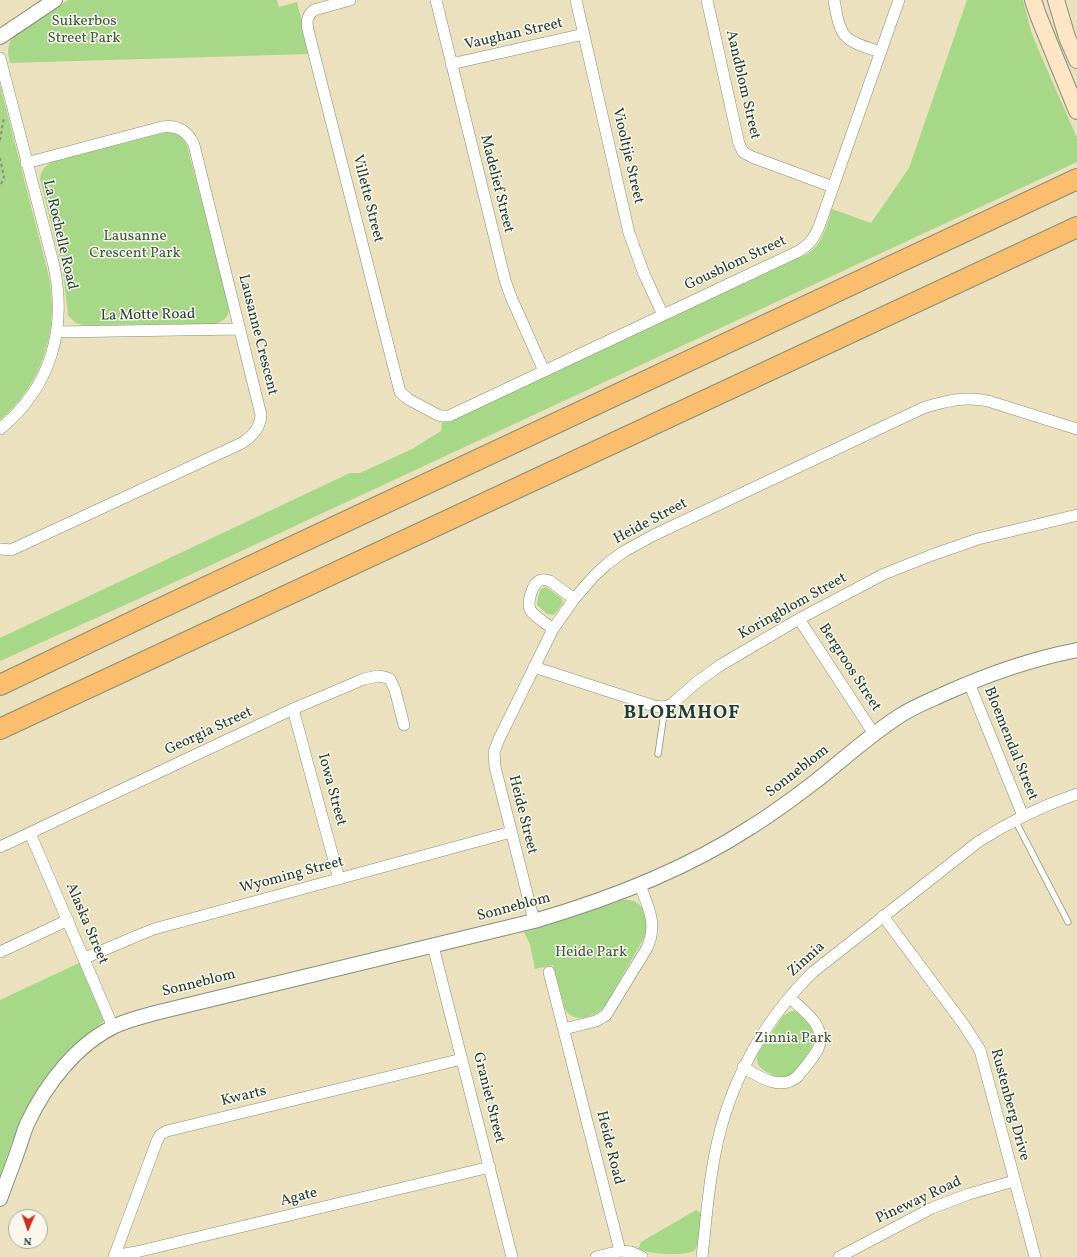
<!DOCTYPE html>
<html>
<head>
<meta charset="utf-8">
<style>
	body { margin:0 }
	#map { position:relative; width:1077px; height:1257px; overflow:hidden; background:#ebe1be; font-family:Vollkorn,serif }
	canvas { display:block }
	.north { position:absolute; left:8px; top:1209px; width:40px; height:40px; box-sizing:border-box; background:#fbf7ec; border:1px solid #a3ada2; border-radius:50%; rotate:182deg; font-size:11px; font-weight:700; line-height:16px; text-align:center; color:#1f3d34 }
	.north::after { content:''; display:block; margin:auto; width:14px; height:18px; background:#c8321e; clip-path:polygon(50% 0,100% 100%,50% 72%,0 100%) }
</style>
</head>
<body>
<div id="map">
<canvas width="1077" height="1257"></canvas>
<div class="north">N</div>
</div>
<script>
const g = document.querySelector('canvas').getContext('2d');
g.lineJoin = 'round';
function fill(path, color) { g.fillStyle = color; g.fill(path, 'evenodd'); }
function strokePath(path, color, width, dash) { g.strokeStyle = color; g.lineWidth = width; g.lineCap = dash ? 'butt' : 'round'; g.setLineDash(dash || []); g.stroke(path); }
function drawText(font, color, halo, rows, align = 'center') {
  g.font = font + ' Vollkorn,serif'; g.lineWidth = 3; g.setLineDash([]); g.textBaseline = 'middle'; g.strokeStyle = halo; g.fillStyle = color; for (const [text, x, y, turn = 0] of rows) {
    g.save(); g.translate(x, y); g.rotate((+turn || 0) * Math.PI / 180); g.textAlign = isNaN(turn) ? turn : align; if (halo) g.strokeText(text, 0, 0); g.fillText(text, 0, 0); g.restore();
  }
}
fill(new Path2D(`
	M68 0H277L279 7 297 2 310 54 10 63C8 54 6 46 13 37Z
	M967 0H1023L1031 31 1039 51 1077 138V162L136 600 0 661V638L350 473H360L412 449 441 431 442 422 455 419 805 255C823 246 826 227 832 209L871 223 909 168Z
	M0 85 46 265C50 280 52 295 52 311 51 352 32 394 0 420Z
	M164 133C175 132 183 136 187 146L229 304C230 315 225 322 214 324L83 325 76 323 70 318 68 315 63 271 40 179C41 171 44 166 52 162Z
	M546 587 561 598 563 602 558 610 553 615 547 614 537 605 538 596 541 589Z
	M623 900C645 898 649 918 645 936L605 1006C595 1017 574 1025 565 1009L553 965 535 969 530 945 524 932 568 919Z
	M79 963 104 1021C89 1034 72 1046 58 1062 27 1096 15 1133 0 1176V1000Z
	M791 1011C797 1011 800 1013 804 1017 822 1034 813 1047 801 1063 798 1067 794 1074 789 1076 780 1079 772 1075 765 1071 758 1066 755 1062 758 1053L783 1016Z
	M696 1210 701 1213C700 1223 700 1243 695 1250 686 1257 650 1254 638 1249L641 1242Z`), '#a6d887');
const service = new Path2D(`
	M658 754 665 707
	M1015 820 1068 922`);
const minor = new Path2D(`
	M350 0 314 10C307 15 306 21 308 30L400 392 408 399 438 415 442 416H449L797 252C810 245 815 237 820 224L899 0
	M436 0 505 280 511 297 544 371
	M576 0 629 233 644 274 663 315
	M707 0 739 144 743 152 752 157 833 187
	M834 0C836 10 837 22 842 31 847 43 869 48 881 52
	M0 58 54 266C67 330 51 387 0 429
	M451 64 584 34
	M56 332 240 329
	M0 549 11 550 242 443C252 436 260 429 261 415L194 145C188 131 177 125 162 127L26 163
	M799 619 874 734
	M553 629C548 625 533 615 531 611 526 604 532 583 541 580 544 579 547 580 550 581L574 599
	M534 667 654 706 662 707 668 706 673 703 697 682 719 666 799 619 884 574 932 555 978 539 1077 515
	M969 683 1023 816
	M293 709 339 879
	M30 833 113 1027
	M0 847 293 709 364 679 378 676 384 677 390 679 395 690 404 725
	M883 916 964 1025 980 1050 1035 1257
	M534 921 495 767 494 752 499 739 553 629 574 599 594 576 607 564 623 552 654 535 923 408C945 401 965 396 988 401L1077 429
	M433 946 512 1257
	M0 952 68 920
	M85 958 139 935 154 929 511 832
	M549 972 620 1251 631 1252 642 1257
	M564 1029 596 1021 606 1015 647 948C658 924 648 907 640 885
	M743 1067C759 1077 780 1091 797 1077 804 1068 813 1059 818 1049 828 1027 804 1011 790 998
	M114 1256 136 1252 490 1167
	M114 1257 157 1141 160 1135 167 1131 462 1059
	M596 1257 620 1251
	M702 1257C706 1223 708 1188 715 1154 728 1085 763 1021 813 972L978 842C1009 822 1042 806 1077 794
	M839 1257 932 1208 969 1194 1014 1181`);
const tertiary = new Path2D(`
	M0 37 55 0
	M0 1199C6 1182 13 1165 19 1147 22 1139 24 1130 28 1122 46 1084 77 1044 115 1026 128 1020 141 1017 155 1013L534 921C610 899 685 870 751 827 774 813 795 797 816 781 845 758 871 734 901 715 915 706 931 700 946 693 988 674 1031 659 1077 650`);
const secondary = new Path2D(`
	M1033 0 1038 15 1077 111
	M1056 0 1067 37 1077 60`);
const motorway = new Path2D(`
	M0 685 157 610 1077 179
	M0 729 1077 227`);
strokePath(service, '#858f79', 7);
strokePath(minor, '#858f79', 12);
strokePath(tertiary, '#858f79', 16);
strokePath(secondary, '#858f79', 18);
strokePath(motorway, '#858f79', 22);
strokePath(new Path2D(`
	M0 140 4 117
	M0 158 4 177 0 187`), '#858f79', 2, [3, 3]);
strokePath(service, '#fff', 5.5);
strokePath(minor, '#fff', 11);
strokePath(tertiary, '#fff', 14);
strokePath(secondary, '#fde5c5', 16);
strokePath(motorway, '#fbbe6e', 20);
drawText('15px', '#3a5c45', '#fbf7ec', [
	["Suikerbos",84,22],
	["Street Park",84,39],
	["Lausanne",135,237],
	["Crescent Park",135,254],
	["Heide Park",591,953],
	["Zinnia Park",793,1039]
]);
drawText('15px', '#1f3d34', '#fbf7ec', [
	["Vaughan Street",514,35,-13],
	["Aandblom Street",742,85,77],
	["Viooltjie Street",627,156,77],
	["Madelief Street",496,184,76],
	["Villette Street",367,199,76],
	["La Rochelle Road",59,235,77],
	["Gousblom Street",736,264,-25],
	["La Motte Road",148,316,-1],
	["Lausanne Crescent",257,335,76],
	["Heide Street",651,522,-28],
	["Koringblom Street",793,607,-29],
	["Bergroos Street",849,668,57],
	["Georgia Street",209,732,-25],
	["Bloemendal Street",1010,744,68],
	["Sonneblom",798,772,-38],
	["Iowa Street",331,790,75],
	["Heide Street",522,815,76],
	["Wyoming Street",292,876,-15],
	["Sonneblom",514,908,-15],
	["Alaska Street",86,924,67],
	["Zinnia",807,960,-42],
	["Sonneblom",199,984,-14],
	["Kwarts",244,1097,-14],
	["Graniet Street",488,1098,76],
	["Rustenberg Drive",1009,1105,75],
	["Heide Road",609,1148,76],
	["Agate",299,1198,-14],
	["Pineway Road",919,1201,-25]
]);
g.letterSpacing = '1px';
drawText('bold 19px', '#1f3d34', '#fbf7ec', [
	["BLOEMHOF",682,715]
]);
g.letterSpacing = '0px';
</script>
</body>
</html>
